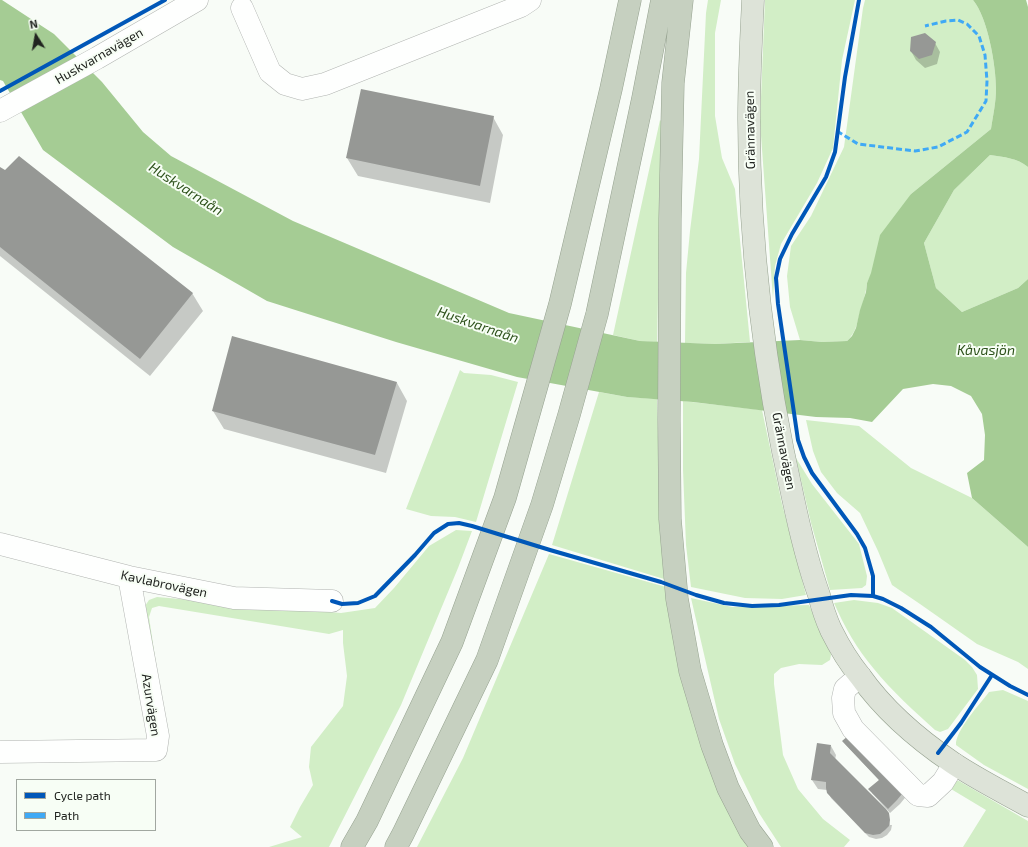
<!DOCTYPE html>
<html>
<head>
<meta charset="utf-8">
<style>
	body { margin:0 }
	#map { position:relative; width:1028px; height:847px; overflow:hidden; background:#f8fcf7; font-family:"Exo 2",sans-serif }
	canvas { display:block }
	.legend { position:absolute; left:16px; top:779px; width:140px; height:52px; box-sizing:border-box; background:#f7fef5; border:1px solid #a1a7a0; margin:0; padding:5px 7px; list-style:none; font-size:12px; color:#212420 }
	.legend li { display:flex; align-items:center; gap:8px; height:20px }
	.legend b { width:20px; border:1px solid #a1a7a0 }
	.north { position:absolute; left:16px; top:16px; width:40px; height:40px; -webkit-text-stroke:3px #f7fef5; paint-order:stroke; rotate:349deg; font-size:11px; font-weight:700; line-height:16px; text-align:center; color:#212420 }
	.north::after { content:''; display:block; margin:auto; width:14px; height:18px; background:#212420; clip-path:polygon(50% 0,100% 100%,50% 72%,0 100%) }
</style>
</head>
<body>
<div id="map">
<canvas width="1028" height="847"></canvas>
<ul class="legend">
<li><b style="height:5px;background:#0057b8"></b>Cycle path</li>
<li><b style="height:5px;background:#3fa9f5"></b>Path</li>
</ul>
<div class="north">N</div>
</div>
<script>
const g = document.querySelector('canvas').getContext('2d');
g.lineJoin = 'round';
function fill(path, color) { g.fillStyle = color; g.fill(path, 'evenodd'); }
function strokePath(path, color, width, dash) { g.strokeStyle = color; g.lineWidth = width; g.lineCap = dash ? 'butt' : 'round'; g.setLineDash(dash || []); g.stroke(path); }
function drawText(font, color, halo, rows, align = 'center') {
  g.font = font + ' "Exo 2",sans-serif'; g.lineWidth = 4; g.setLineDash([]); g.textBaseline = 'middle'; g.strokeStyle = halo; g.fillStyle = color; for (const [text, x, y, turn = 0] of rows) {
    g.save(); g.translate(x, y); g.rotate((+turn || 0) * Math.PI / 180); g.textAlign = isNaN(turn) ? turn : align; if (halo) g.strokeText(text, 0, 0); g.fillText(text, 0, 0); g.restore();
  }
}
fill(new Path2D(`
	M708 0H721L715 33V116L722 158 735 189 750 342 715 344 685 343 686 273 690 231 699 159 706 13Z
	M765 0H855L842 60 833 148 817 183 781 244 775 266 773 299 760 122Z
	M865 0H973C988 18 996 66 996 89 996 102 993 116 991 129L911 194 867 283C866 293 863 302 860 312 857 324 856 332 847 341L822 342 800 340 790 307 787 276 791 246 811 216 844 147 863 8Z
	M660 120 662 122 657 342 640 341 613 335Z
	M990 155C1004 157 1017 158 1028 167V279L1018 288 962 312 936 288 924 243 954 190Z
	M460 370 464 373 491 375 518 382 476 522 455 517 431 516 406 509Z
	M599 392 627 397 657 399 660 516 664 579 552 545Z
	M683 401 762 410 782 504 806 595 782 599 745 598 691 587 686 545 683 470Z
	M806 420 859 426 911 468 972 498 1028 547V669L1018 662 977 644 920 604 892 585 878 551 860 513 837 493 821 472 813 451Z
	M796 458 812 484 859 544 867 576 866 585 862 588 830 590 811 523Z
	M456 530 472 531 458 568 401 705 329 847H269L302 837 290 827 300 807 313 785 309 767 311 747 343 706 347 676 343 643V630L329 634 159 606 152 608 149 617 166 730 145 606 149 600 157 597 341 613 375 608 394 588 429 546Z
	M549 554 666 587 750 847H417L463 758Z
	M691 598 732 607 809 605 830 651 831 655 830 660 822 665 799 664 781 668 774 674V684L783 755 798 789 823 819 850 840 844 847H781L759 813 735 764 719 719Z
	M854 600 878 603 892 608 965 660 972 667 977 675 978 689 948 729 940 732 935 730C914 711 892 691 874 669 857 649 844 626 834 603Z
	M1003 690 1028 701V789L984 765 956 745C955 731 980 704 989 692Z
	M954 780 959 781 1028 821V847H963L986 810 951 789 949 785Z`), '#d2eec6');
fill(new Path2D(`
	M0 0H2L54 34 102 82 143 132 171 156 293 221 509 313 640 341 715 344 800 340 822 342 847 341 852 336 856 328 860 310 866 292 867 283 871 273 880 235 911 194 991 129C993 116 996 102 996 89 996 66 988 18 973 0H1026L1028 7V167C1017 158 1004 157 990 155L954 190 924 243 936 288 962 312 1018 288 1028 279V547L972 498 967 473 984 460 985 435 982 414 971 396 951 386 933 384 903 389 872 422 850 418 816 417 693 402 627 397 517 377 396 342 267 301 173 247 43 150 3 81 0 80Z`), '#a5cc94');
fill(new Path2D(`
	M935 43 940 52 937 64 925 68 916 60 911 51Z
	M493 117 503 135 490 203 358 176 347 158Z
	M0 168 192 293 203 311 150 376 0 256Z
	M397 383 407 401 386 473 224 429 213 411Z
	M843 741 913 788 900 804 890 813 872 793 879 780 846 745Z
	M831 746 836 755 835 760 888 813 890 825H892L891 830 887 835 882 838 876 839 869 837 831 798 827 790 818 789 812 780Z`), '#0003');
fill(new Path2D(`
	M925 33 936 42 932 55 919 59 910 51 911 37Z
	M361 89 494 116 480 186 346 158Z
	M19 156 193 293 140 359 0 247V167L5 170Z
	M232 336 397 382 375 455 212 411Z
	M855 730 911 783 897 800 888 809 868 789 879 780 842 741Z
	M817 743 831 745 830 753 886 809 889 813 890 820 889 826 885 830 880 834 873 835 865 833 827 793 826 788V782L811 780Z`), '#969895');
const minor = new Path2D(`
	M242 8 270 72 285 84 302 89 325 84 521 6 530 0
	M0 111 97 58 197 0
	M0 544 129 577 234 598 332 601
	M860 676 845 689 843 698 844 713 853 729 918 795 928 796 943 782 954 764
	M0 752 156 750 158 736 129 577`);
const major = new Path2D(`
	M753 0C751 39 749 79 749 119 749 245 765 375 793 498 800 531 808 564 819 595 822 607 826 619 831 630 838 644 850 664 860 676 884 710 919 740 953 763 977 779 1003 792 1028 806`);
const highway = new Path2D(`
	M682 0 673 83 670 219 669 420 670 519 677 599 690 671 712 745 728 788 750 831 762 847
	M352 847 367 821 452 642 505 498 560 304 611 89 630 0
	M396 847 403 834 487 660 542 505 569 415 597 314 643 98 662 0`);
strokePath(minor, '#b1b4b1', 23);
strokePath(major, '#96a290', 23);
strokePath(highway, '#96a290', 23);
strokePath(minor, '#fefffe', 22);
strokePath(major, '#dde3d8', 22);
strokePath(highway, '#c6d0c0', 22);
strokePath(new Path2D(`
	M837 131 858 144 915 151 938 147 967 132 986 101 987 81 985 55 979 36 967 24 958 20 946 21 925 26`), '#3fa9f5', 3, [6, 3]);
strokePath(new Path2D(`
	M859 0 845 77 835 152 826 177 792 234 780 259 776 278 778 304 798 440 804 457 812 473 857 534 865 548 873 576V596
	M0 91 165 0
	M332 601 342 604 358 603 375 596 415 555 434 533 448 524 459 523 472 526 550 550 661 582 696 595 724 603 752 606 779 605 851 595 873 596 883 599 901 608 931 627 980 667 1010 686 1028 695
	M938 753 961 723 992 675`), '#0057b8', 4);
drawText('13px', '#212420', '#f7fef5', [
	["Huskvarnavägen",99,56,-30],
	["Grännavägen",750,130,-91],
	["Grännavägen",784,451,79],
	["Kavlabrovägen",164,584,12],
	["Azurvägen",151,705,81]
]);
drawText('italic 14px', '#2e521c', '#f7fef5', [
	["Huskvarnaån",186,189,33],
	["Huskvarnaån",478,325,19],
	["Kåvasjön",986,350]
]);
</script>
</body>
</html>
